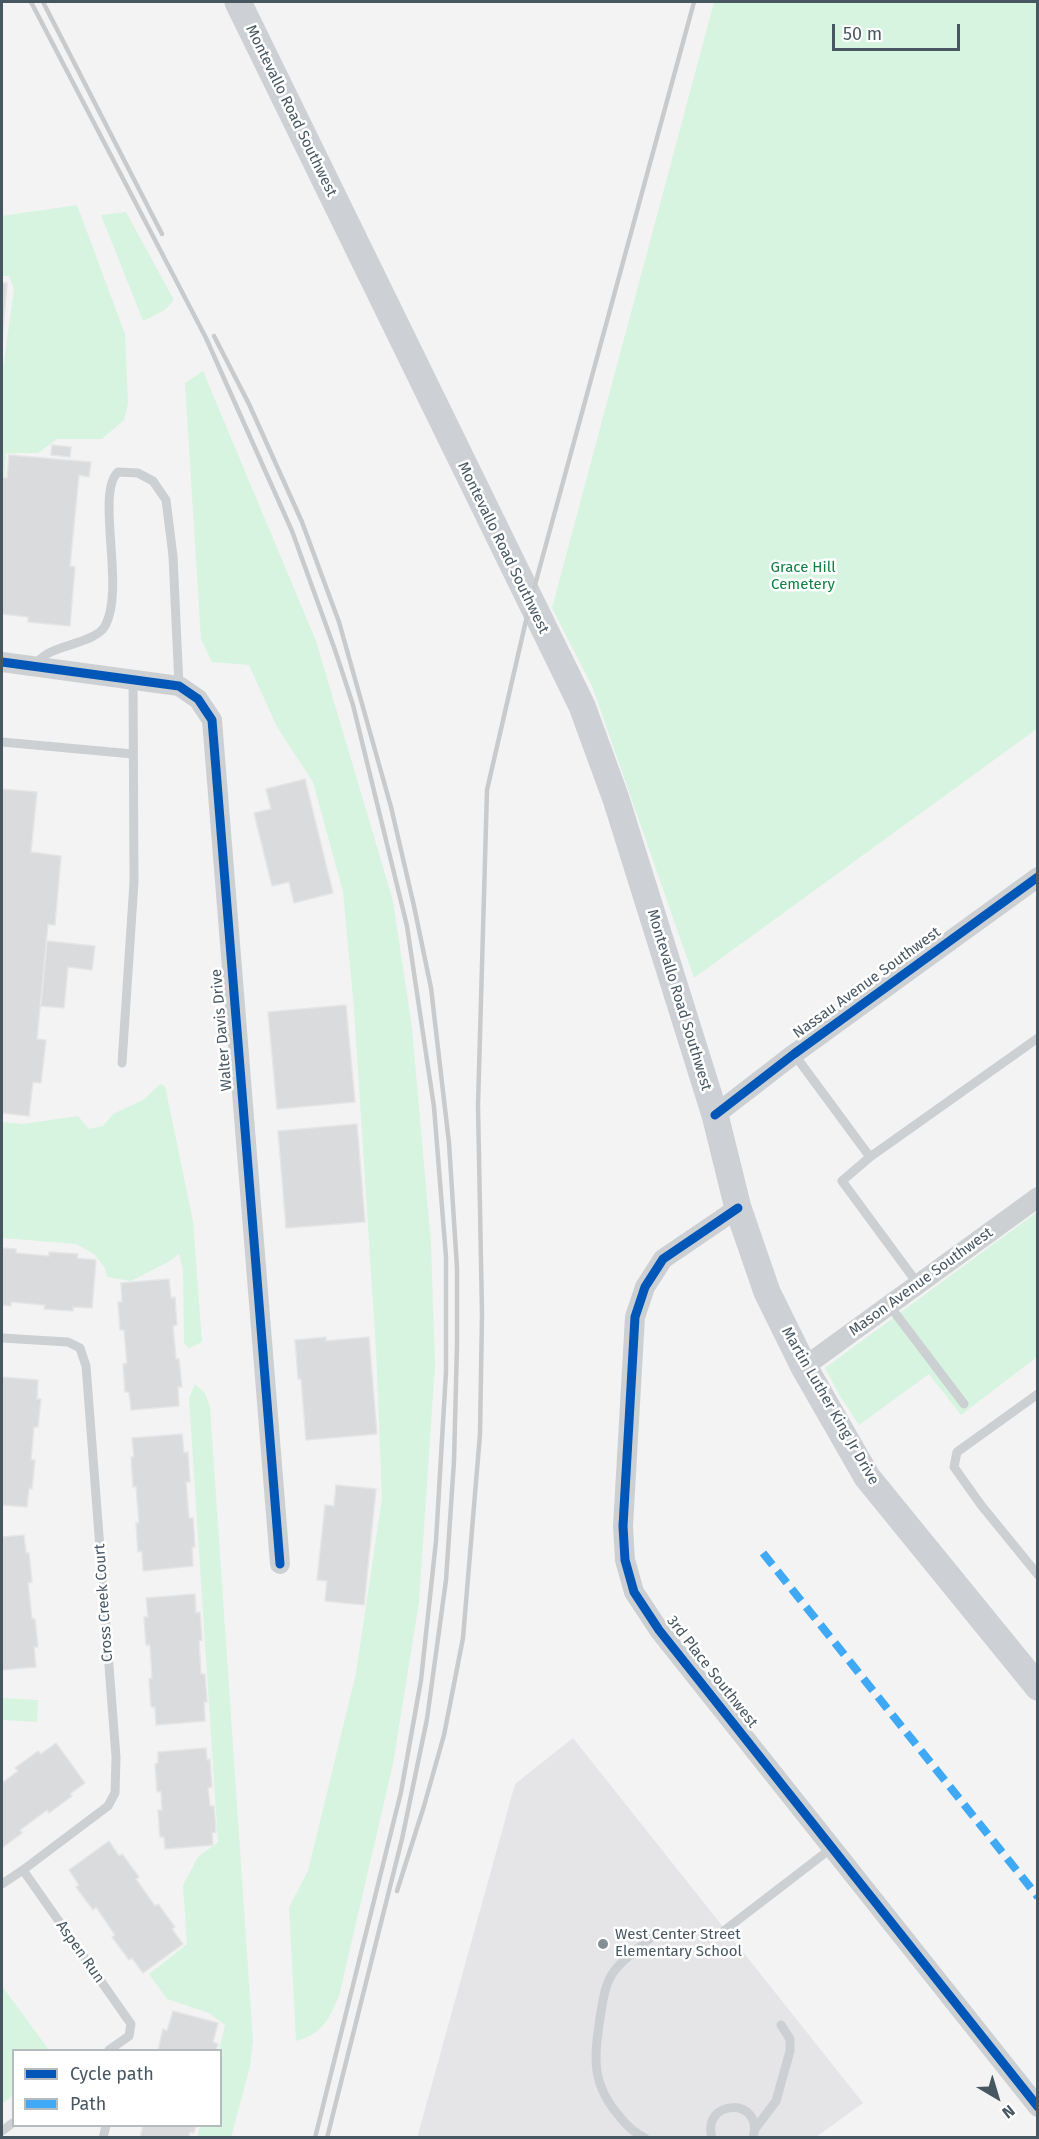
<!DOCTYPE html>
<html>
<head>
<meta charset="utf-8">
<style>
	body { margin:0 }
	#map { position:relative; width:1039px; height:2139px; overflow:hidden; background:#f4f3f3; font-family:"Fira Sans",sans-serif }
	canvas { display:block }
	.frame { position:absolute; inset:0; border:3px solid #475762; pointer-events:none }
	.legend { position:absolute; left:12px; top:2049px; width:210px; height:78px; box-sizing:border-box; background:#fff; border:2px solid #b5bcc0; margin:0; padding:8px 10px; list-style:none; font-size:18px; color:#475762 }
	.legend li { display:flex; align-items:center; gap:12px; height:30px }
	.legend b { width:30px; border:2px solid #b5bcc0 }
	.north { position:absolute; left:967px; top:2067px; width:60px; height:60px; -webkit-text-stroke:4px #fff; paint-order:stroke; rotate:142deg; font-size:16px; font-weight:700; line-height:24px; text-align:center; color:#475762 }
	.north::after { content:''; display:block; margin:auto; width:21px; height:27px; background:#475762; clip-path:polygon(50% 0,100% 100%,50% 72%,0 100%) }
	.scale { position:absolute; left:832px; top:24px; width:128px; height:27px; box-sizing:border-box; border:3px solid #475762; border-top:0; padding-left:8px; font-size:18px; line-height:21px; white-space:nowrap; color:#475762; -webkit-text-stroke:4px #fff; paint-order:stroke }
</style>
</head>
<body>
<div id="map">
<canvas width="1039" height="2139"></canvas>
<div class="frame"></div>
<ul class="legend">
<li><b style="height:8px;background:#0057b8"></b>Cycle path</li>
<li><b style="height:8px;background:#3fa9f5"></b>Path</li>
</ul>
<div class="north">N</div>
<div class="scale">50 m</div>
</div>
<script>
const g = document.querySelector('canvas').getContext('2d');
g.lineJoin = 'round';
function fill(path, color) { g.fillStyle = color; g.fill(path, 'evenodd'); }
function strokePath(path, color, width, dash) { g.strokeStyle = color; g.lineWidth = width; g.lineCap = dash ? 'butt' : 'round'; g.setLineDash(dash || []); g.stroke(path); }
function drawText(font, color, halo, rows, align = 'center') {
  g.font = font + ' "Fira Sans",sans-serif'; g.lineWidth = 5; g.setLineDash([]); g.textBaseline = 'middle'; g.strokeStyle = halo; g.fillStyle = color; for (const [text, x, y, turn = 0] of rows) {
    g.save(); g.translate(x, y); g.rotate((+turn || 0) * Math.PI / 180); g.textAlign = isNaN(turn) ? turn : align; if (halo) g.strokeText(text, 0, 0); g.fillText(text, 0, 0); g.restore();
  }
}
fill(new Path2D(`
	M573 1738 863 2103 816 2137 417 2138 515 1784Z`), '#e5e4e6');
fill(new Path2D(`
	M714 2H1037L1038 728 694 978 592 686 552 608Z
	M77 205 125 334 128 404 124 420 102 439H57L38 453H6L5 476 2 475V376L14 289 9 276H2V216Z
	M126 212 174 300 165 310 143 321 101 215Z
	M203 371 316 641 393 901 412 1028 431 1244 435 1365 419 1602 393 1764 339 1996C328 2020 324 2033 296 2041L289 1907 308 1871 356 1673 382 1498 376 1350 354 1009 343 892 313 782 277 727 249 665 212 662 201 639 185 383Z
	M160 1084 165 1086 193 1221 202 1342 189 1348 184 1343 183 1270 179 1254 170 1261 131 1281 107 1277 105 1268 94 1254 76 1244 2 1238V1122L23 1124 78 1116 89 1129 103 1126 113 1114 143 1100Z
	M1037 1212V1357L961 1415 929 1374 859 1425 838 1393 825 1368Z
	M195 1384 205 1393 210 1407 253 2041 250 2066 231 2138 197 2137 200 2126H220V2050H219L225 2025 209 2013 167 1999 149 1974 187 1944 183 1885 198 1857 218 1842 189 1398Z
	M2 1698 38 1700 37 1722 2 1720Z
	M2 1986 49 2050H14L13 2095 2 2104Z`), '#d6f4e0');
const building = new Path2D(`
	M2 283H7L2 342Z
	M52 445 71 447 70 457 51 455Z
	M9 455 91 462 89 477 79 475 70 566 75 567 70 626 28 622V617L2 614V477L7 478Z
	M305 779 333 893 294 903 289 882 272 886 254 813 271 809 266 789Z
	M2 789 37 792 31 852 61 856 55 925 48 924 37 1039 46 1040 41 1083 33 1082 29 1116 2 1113Z
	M47 941 95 946 92 970 68 967 64 1008 41 1006Z
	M346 1005 355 1102 277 1109 268 1012Z
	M357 1124 365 1222 286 1228 278 1131Z
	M2 1248 16 1249V1253L49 1256V1252L78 1254 77 1258 96 1260 92 1308 73 1307V1311L44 1309 45 1305 11 1302V1306L2 1305Z
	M169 1279 171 1298 175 1297 177 1325 173 1326 176 1359H179L182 1387H178L179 1406 131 1410 129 1392H125L123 1364 127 1363 124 1330H120L118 1302H122L121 1283Z
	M326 1337V1341L369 1337 377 1434 306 1440 301 1379H298L295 1340Z
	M2 1377 38 1380 37 1399H41L38 1427H34L31 1460H35L32 1489 29 1488 27 1507 2 1505Z
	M182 1434 184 1453 188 1452 190 1482H186L189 1518H193L195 1547H192L193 1566 143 1571 142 1551 138 1552 136 1523H139L136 1486 133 1487 131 1457H134L132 1438Z
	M336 1485 376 1489 364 1605 325 1601 327 1581 317 1580 325 1505 334 1506Z
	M24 1535 26 1553H29L32 1582 28 1583 32 1619H35L38 1647H34L36 1667 2 1670V1537Z
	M195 1594 196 1613 200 1612 202 1640 199 1641 201 1674H205L207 1702H204L205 1721 156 1725 155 1707H151L149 1679 152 1678 150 1645H146L144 1617H148L146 1598Z
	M56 1743 85 1783 70 1794 72 1796 49 1813 47 1810 20 1830 22 1833 2 1848V1783L18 1771 15 1768 38 1751 41 1754Z
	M206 1748 207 1760 210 1759 212 1787 208 1788 210 1806H214L216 1832 212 1833 213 1845 165 1849 164 1837H160L158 1810H162L161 1791 157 1792 155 1764 158 1763V1752Z
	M109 1841 119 1856 122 1854 139 1877 136 1879 155 1906 158 1904 175 1927 172 1929 183 1944 143 1973 132 1958 129 1960 112 1937 115 1935 96 1907 93 1910 76 1887 79 1885 69 1870Z
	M173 2011 218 2023 213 2042 218 2044 216 2050H158L163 2029 167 2031Z
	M143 2126H196L194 2133 190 2132 189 2138H140Z`);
fill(building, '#d9dbdc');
strokePath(building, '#e5e5e6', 1.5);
strokePath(new Path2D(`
	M33 666C37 662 42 657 47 654 62 645 97 641 105 626 126 589 95 493 118 472L138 473 153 481 166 500 173 556 179 686
	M2 742 133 754
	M794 1054 870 1157
	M122 1063 134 882 133 680
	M918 1284 842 1181 870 1157 1038 1038
	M889 1305 964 1404
	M2 1338 68 1342 80 1348 86 1366 116 1757 115 1793 108 1806 23 1870 2 1884
	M1038 1394 957 1452 954 1467 981 1505 1038 1575
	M23 1870 131 2024 129 2036 109 2050
	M721 1933 833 1847
	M755 2129 776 2101 790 2051V2039L781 2025
	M2 2131 14 2122
	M103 2138 106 2126
	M645 2138C635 2133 626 2125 620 2117 591 2084 594 2059 600 2018 603 2002 604 1984 615 1970 624 1958 638 1949 649 1939
	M712 2138C701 2098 765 2097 753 2138`), '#cdd0d2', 9);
strokePath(new Path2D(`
	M2 662 179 686 198 699 212 720 280 1564
	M715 1115 794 1054 1038 877
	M738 1208 663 1259 645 1287 635 1317 623 1526 625 1560 634 1592 659 1630 1038 2107
	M804 1367 1038 1197`), '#cdd0d2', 20);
strokePath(new Path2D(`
	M238 2 582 706 616 799 715 1115 738 1208 767 1292 804 1367 867 1477 1038 1687`), '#cdd0d4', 27);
strokePath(new Path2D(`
	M31 2 206 338 292 531 335 650 353 705 407 926 434 1107 446 1257V1372L436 1541 421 1680 401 1792 315 2138
	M43 2 162 234
	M214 336 249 404 302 522 339 622 391 807 414 906 431 988 449 1143 457 1268V1346L454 1461 446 1580 427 1719 402 1839 327 2138
	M397 1891 424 1806 444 1735 463 1638 480 1434 482 1314 478 1105 487 790 530 603 694 2`), '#c8cacc', 4.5);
strokePath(new Path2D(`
	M763 1553 1038 1897`), '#3fa9f5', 8, [15, 8]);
strokePath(new Path2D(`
	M2 662 179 686 198 699 212 720 280 1564
	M715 1115 794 1054 1038 877
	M738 1208 663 1259 645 1287 635 1317 623 1526 625 1560 634 1592 659 1630 1038 2107`), '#0057b8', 9);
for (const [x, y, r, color] of [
	[603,1944,6,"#848e95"]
]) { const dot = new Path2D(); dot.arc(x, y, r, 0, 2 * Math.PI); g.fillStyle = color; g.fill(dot); strokePath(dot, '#fff', 2); }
drawText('15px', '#475762', '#fff', [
	["Montevallo Road Southwest",291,111,64],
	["Montevallo Road Southwest",503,548,64],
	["Nassau Avenue Southwest",867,983,-36],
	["Montevallo Road Southwest",679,1000,73],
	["Walter Davis Drive",222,1030,-95],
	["Mason Avenue Southwest",921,1282,-36],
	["Martin Luther King Jr Drive",830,1406,60],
	["Cross Creek Court",104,1603,-94],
	["3rd Place Southwest",712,1672,52],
	["Aspen Run",80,1952,55]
]);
drawText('15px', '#0d8242', '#fff', [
	["Grace Hill",803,568],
	["Cemetery",803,585]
]);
drawText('15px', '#475762', '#fff', [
	["West Center Street",615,1935],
	["Elementary School",615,1952]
], 'left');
</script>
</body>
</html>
